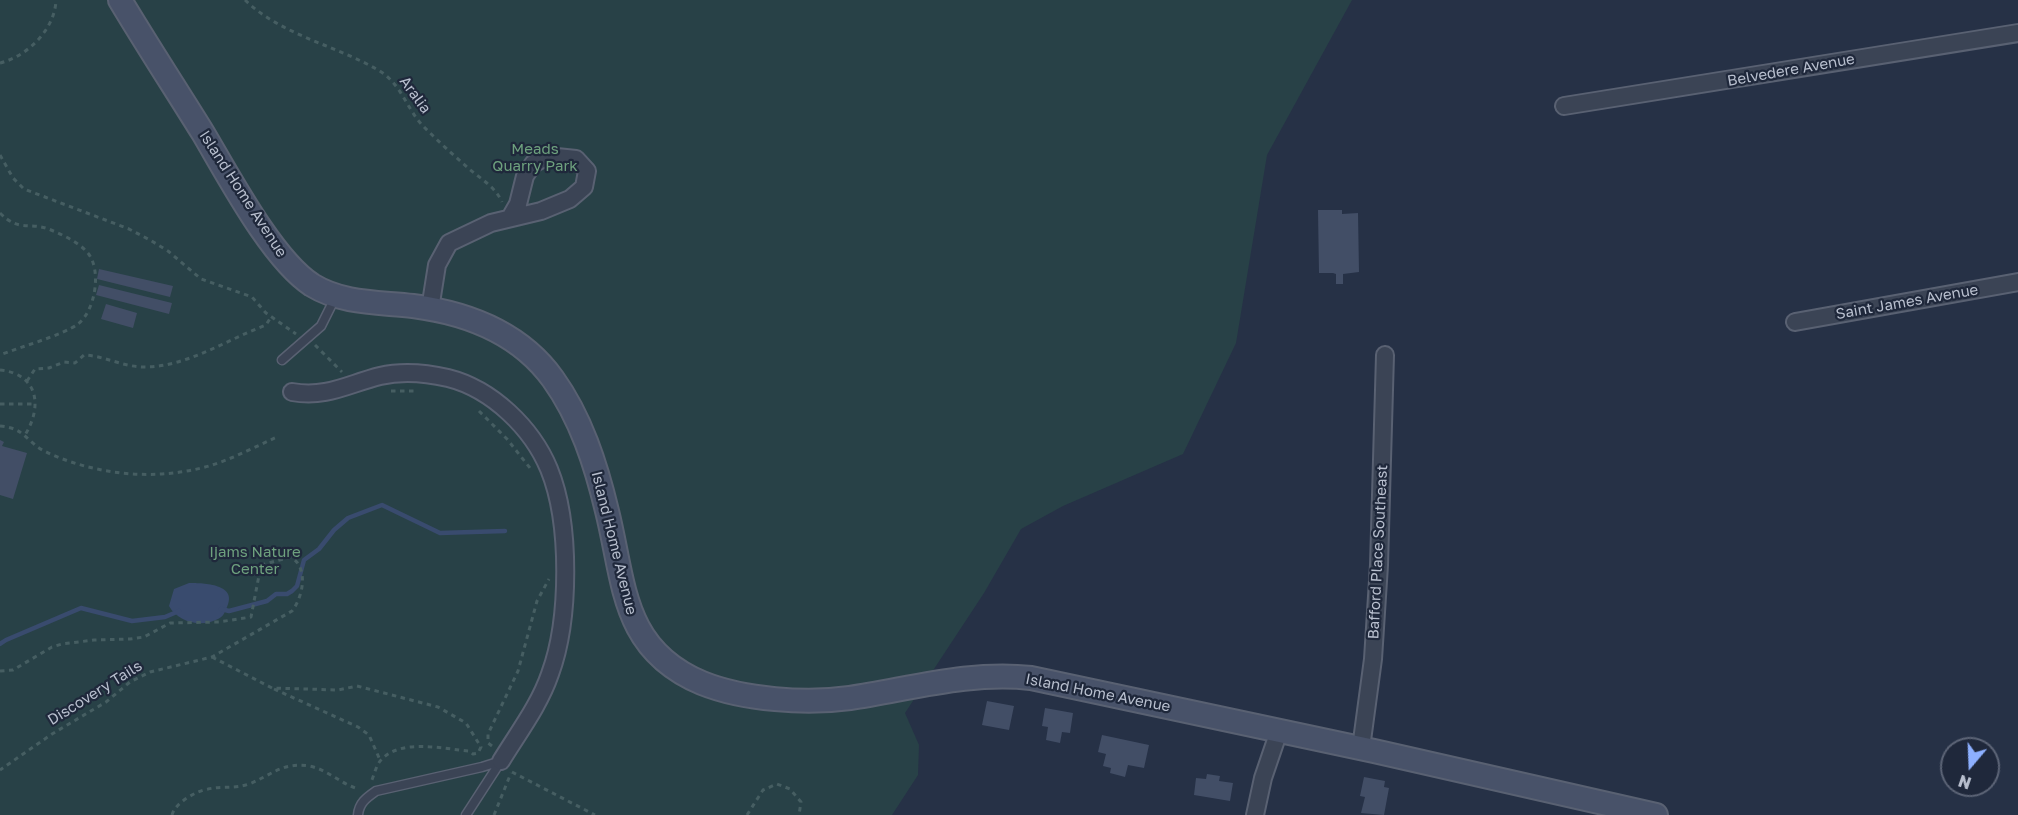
<!DOCTYPE html>
<html>
<head>
<meta charset="utf-8">
<style>
	body { margin:0 }
	#map { position:relative; width:2018px; height:815px; overflow:hidden; background:#263146; font-family:"Golos Text",sans-serif }
	canvas { display:block }
	.north { position:absolute; left:1940px; top:737px; width:60px; height:60px; box-sizing:border-box; background:#1f283b; border:2px solid #5c6476; border-radius:50%; rotate:199deg; font-size:16px; font-weight:700; line-height:24px; text-align:center; color:#b8bfce }
	.north::after { content:''; display:block; margin:auto; width:21px; height:27px; background:#8db0ff; clip-path:polygon(50% 0,100% 100%,50% 72%,0 100%) }
</style>
</head>
<body>
<div id="map">
<canvas width="2018" height="815"></canvas>
<div class="north">N</div>
</div>
<script>
const g = document.querySelector('canvas').getContext('2d');
g.lineJoin = 'round';
function fill(path, color) { g.fillStyle = color; g.fill(path, 'evenodd'); }
function strokePath(path, color, width, dash) { g.strokeStyle = color; g.lineWidth = width; g.lineCap = dash ? 'butt' : 'round'; g.setLineDash(dash || []); g.stroke(path); }
function drawText(font, color, halo, rows, align = 'center') {
  g.font = font + ' "Golos Text",sans-serif'; g.lineWidth = 4.5; g.setLineDash([]); g.textBaseline = 'middle'; g.strokeStyle = halo; g.fillStyle = color; for (const [text, x, y, turn = 0] of rows) {
    g.save(); g.translate(x, y); g.rotate((+turn || 0) * Math.PI / 180); g.textAlign = isNaN(turn) ? turn : align; if (halo) g.strokeText(text, 0, 0); g.fillText(text, 0, 0); g.restore();
  }
}
fill(new Path2D(`
	M0 0H1352L1267 155 1236 343 1183 454 1063 506 1021 529 984 593 905 713 919 745 918 775 892 815H0Z`), '#284147');
fill(new Path2D(`
	M189 583C204 583 238 584 227 607 225 612 223 617 218 619 201 628 178 622 169 606L174 589Z`), '#394b6e');
strokePath(new Path2D(`
	M221 609 229 611 267 601 276 594H287L292 591 297 586 304 560 319 549 334 530 348 518 382 505 440 533 505 531
	M0 644 6 640 81 608 132 621 165 617 179 611`), '#394b6e', 4.5);
fill(new Path2D(`
	M1318 210H1342V214L1358 213 1359 272 1343 274V284H1336V274L1333 273H1319Z
	M99 269 173 286 170 297 97 279Z
	M99 285 172 303 169 314 96 295Z
	M106 304 137 313 133 328 101 319Z
	M0 440 4 442 2 446 27 453 13 499 0 495Z
	M987 701 1014 706 1009 730 982 725Z
	M1045 708 1073 713 1070 733 1062 732 1060 743 1046 740 1048 727 1042 726Z
	M1102 735 1149 745 1144 768 1128 765 1125 777 1110 773 1111 768 1103 766 1106 754 1098 752Z
	M1207 774 1220 776 1219 781 1233 783 1230 801 1194 795 1196 778 1206 779Z
	M1364 777 1385 781 1384 787 1389 788 1384 815 1361 813 1365 797 1360 796Z`), '#424e66');
const lane = new Path2D(`
	M282 360 321 326 336 296
	M358 815C359 803 366 798 376 791L482 767 501 761
	M466 815 501 761`);
const street = new Path2D(`
	M1564 106 2018 33
	M430 309 437 265 449 243 491 223 541 211 570 199 584 187 587 171 576 159 547 156 533 164 525 176 518 204 510 218
	M1795 322 2018 282
	M292 392C327 398 348 384 380 376 402 371 426 373 448 378 492 389 532 428 549 469 571 523 570 620 550 674 539 706 518 733 501 761
	M1361 748 1373 659 1379 565 1385 355
	M1255 815 1263 778 1279 731`);
const secondary = new Path2D(`
	M120 0C147 45 175 88 203 133 228 175 272 259 312 285 343 304 378 302 413 306 467 313 520 333 553 379 581 418 596 465 607 511 625 583 621 649 702 683 744 700 806 704 850 698 910 689 970 671 1031 678L1374 751 1656 815`);
strokePath(lane, '#596172', 11);
strokePath(street, '#596172', 20);
strokePath(secondary, '#596172', 26);
strokePath(new Path2D(`
	M245 0C281 35 335 45 378 70 401 83 406 108 423 126 437 140 452 154 467 167 479 178 495 186 502 202
	M0 63C28 56 55 29 56 0
	M0 155 13 178 24 189 129 229 150 240 168 251 201 279 252 297 266 313 296 334
	M0 213C20 233 30 221 51 230 63 235 78 242 87 252 102 268 96 310 78 324 63 335 20 347 0 355
	M315 345 342 372
	M0 370C38 374 43 406 25 435
	M27 381 35 369 49 368 64 362 75 363 84 355C105 356 123 367 144 367 187 367 226 340 266 325L271 317
	M391 391H418
	M0 404H36
	M479 411 507 439 530 468
	M0 426C19 428 21 433 35 445 42 451 51 454 60 458 107 476 159 480 209 466 232 459 255 447 277 437
	M212 657 272 688 338 690 357 686 438 707 466 723 481 747 478 753 473 754 469 751C443 749 401 738 381 760 376 765 374 776 371 782
	M0 671 13 670 52 647 62 644 94 640 130 639 144 637 170 623 219 622 251 617 261 565 291 557C309 568 303 597 292 611L212 657 150 672 130 682 106 702 52 734 0 770
	M274 689 358 727 369 735 380 760
	M492 746 488 743V734L518 671 537 601 549 579
	M512 772 595 815
	M172 815C175 803 196 791 208 789 222 786 235 789 249 784 272 775 282 762 309 766 327 769 342 785 359 789
	M494 815 511 773
	M747 815 763 790 777 784 790 789 801 802 799 815`), '#465e62', 3, [4.5, 4.5]);
strokePath(lane, '#3b4455', 8);
strokePath(street, '#3b4455', 16);
strokePath(secondary, '#485269', 22);
drawText('15px', '#b8bfce', '#1f283b', [
	["Belvedere Avenue",1791,70,-10],
	["Aralia",415,95,54],
	["Island Home Avenue",243,194,57],
	["Saint James Avenue",1907,302,-10],
	["Island Home Avenue",614,543,76],
	["Bafford Place Southeast",1378,552,-87],
	["Discovery Tails",95,693,-32],
	["Island Home Avenue",1098,693,11]
]);
drawText('15px', '#6ea17e', '#1f283b', [
	["Meads",535,149],
	["Quarry Park",535,166],
	["Ijams Nature",255,552],
	["Center",255,569]
]);
</script>
</body>
</html>
